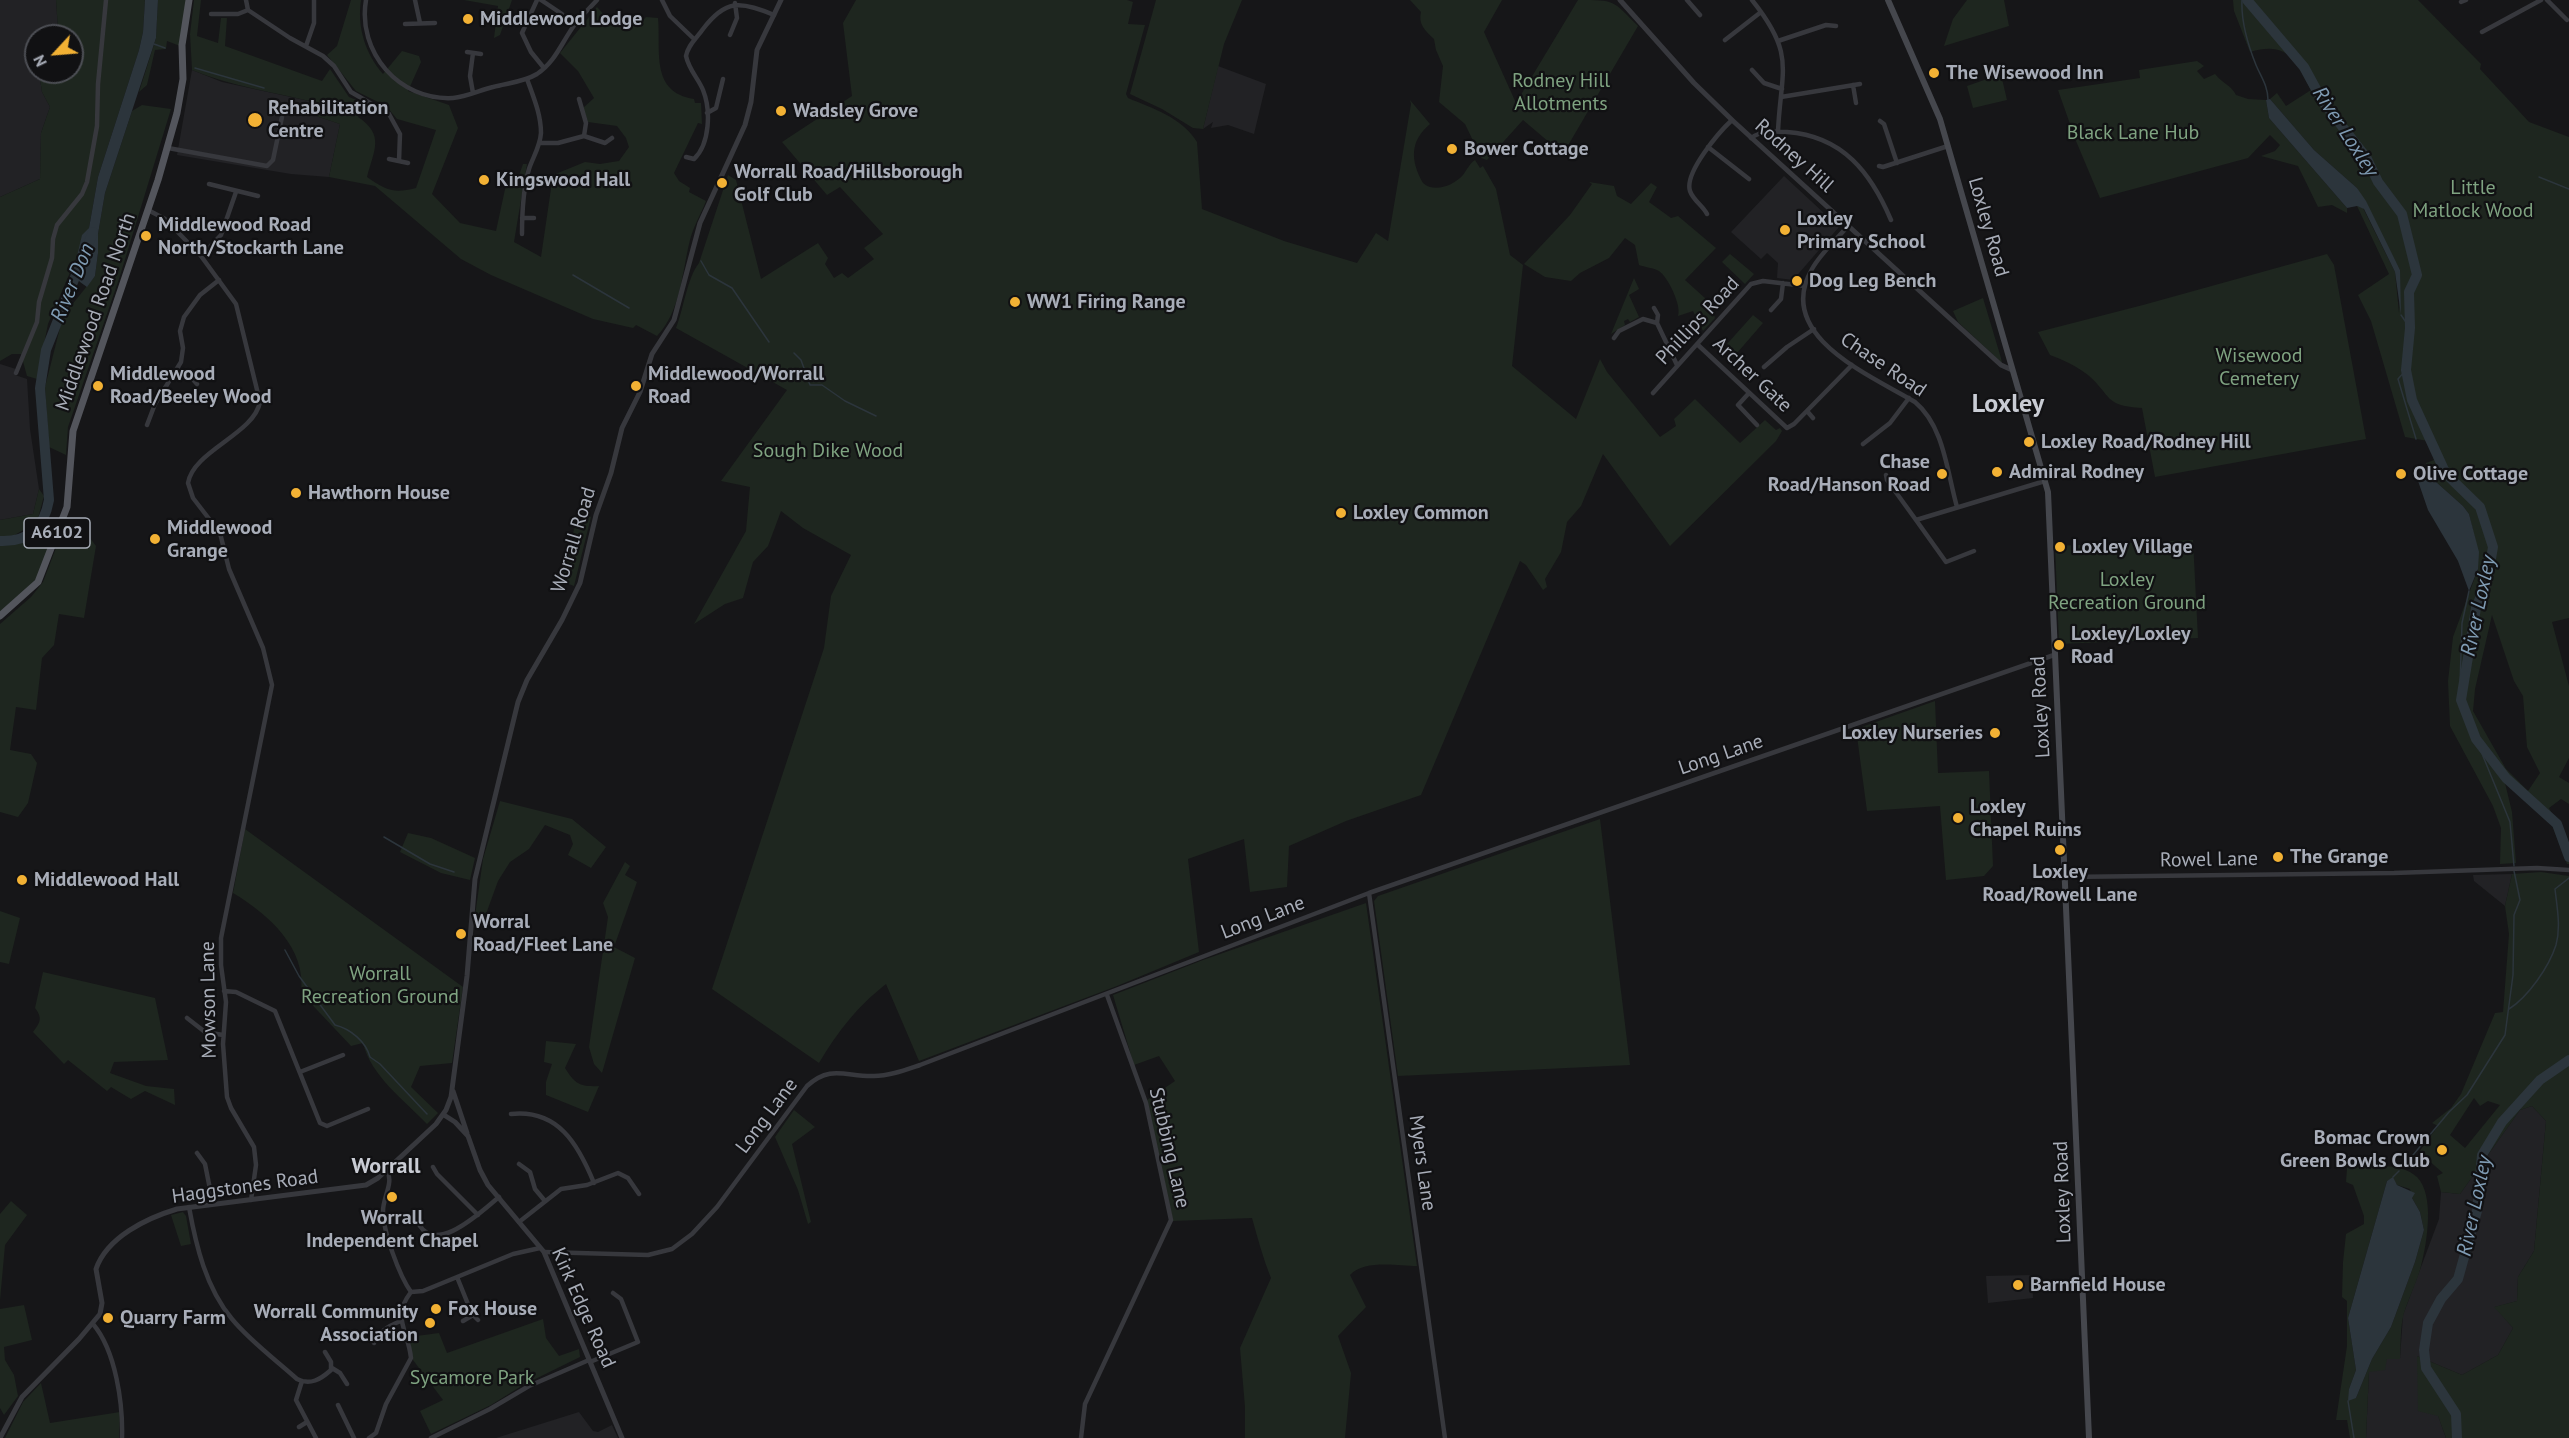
<!DOCTYPE html>
<html>
<head>
<meta charset="utf-8">
<style>
	body { margin:0 }
	#map { position:relative; width:2569px; height:1438px; overflow:hidden; background:#161618; font-family:"PT Sans",sans-serif }
	canvas { display:block }
	.north { position:absolute; left:24px; top:24px; width:60px; height:60px; box-sizing:border-box; background:#111113; border:2px solid #4d4f55; border-radius:50%; rotate:244deg; font-size:16px; font-weight:700; line-height:24px; text-align:center; color:#a8adb8 }
	.north::after { content:''; display:block; margin:auto; width:21px; height:27px; background:#f2b134; clip-path:polygon(50% 0,100% 100%,50% 72%,0 100%) }
</style>
</head>
<body>
<div id="map">
<canvas width="2569" height="1438"></canvas>
<div class="north">N</div>
</div>
<script>
const g = document.querySelector('canvas').getContext('2d');
g.lineJoin = 'round';
function fill(path, color) { g.fillStyle = color; g.fill(path, 'evenodd'); }
function strokePath(path, color, width, dash) { g.strokeStyle = color; g.lineWidth = width; g.lineCap = dash ? 'butt' : 'round'; g.setLineDash(dash || []); g.stroke(path); }
function drawText(font, color, halo, rows, align = 'center') {
  g.font = font + ' "PT Sans",sans-serif'; g.lineWidth = 4.5; g.setLineDash([]); g.textBaseline = 'middle'; g.strokeStyle = halo; g.fillStyle = color; for (const [text, x, y, turn = 0] of rows) {
    g.save(); g.translate(x, y); g.rotate((+turn || 0) * Math.PI / 180); g.textAlign = isNaN(turn) ? turn : align; if (halo) g.strokeText(text, 0, 0); g.fillText(text, 0, 0); g.restore();
  }
}
fill(new Path2D(`
	M0 0H56L58 29 56 36H36V72H39L42 92 50 107 41 133 40 179 0 197Z
	M1218 66 1266 84 1254 134 1228 125 1211 128 1213 122 1203 129Z
	M192 70 222 82 314 102 313 115 340 124 329 177 291 174 177 155Z
	M1784 176 1839 227 1793 280 1777 278 1778 263 1767 253 1761 259 1731 232Z
	M0 364 16 369 15 375 27 379 30 429 39 489 33 514 0 520Z
	M2512 874 2505 906 2474 881 2473 875Z
	M2532 1106 2546 1121 2534 1251 2518 1277 2517 1301 2495 1307 2513 1328 2498 1355 2462 1375 2417 1356 2446 1438H2366L2369 1371 2387 1359 2400 1358 2403 1315 2439 1219 2441 1192 2460 1194 2520 1110Z
	M2032 1275 2033 1298 1988 1303 1986 1276Z
	M579 1412 593 1431 598 1432 612 1425 618 1438H496Z`), '#222225');
fill(new Path2D(`
	M56 0H145L143 32 139 50 98 177 89 228 48 324 37 379 27 376 21 354H12L0 361V197L40 179 41 133 50 107 42 92 39 72H72V36H56L58 29Z
	M158 0H186L180 46 167 41 166 49 155 50 147 85 139 92 156 38Z
	M194 0H201L197 36 218 43 221 18H227L225 46 322 81 330 69 349 97 364 103 358 117C385 135 374 150 367 177 386 190 393 194 416 188L436 130 397 119 386 106 356 91 327 55 337 46 351 0H361C357 27 365 53 383 74L402 51 419 56 421 62 408 91 449 105 458 128 432 194 460 223 496 231 507 180 517 181 523 164H527L514 242 541 257 553 175 585 162 600 164 619 161 629 147 626 138 617 126 588 122 583 108 594 98 578 71 560 53 597 7 608 19 638 26 646 17 658 18C661 51 650 92 694 99L695 103H701L702 124 698 123 674 173 679 181 690 188 689 192 706 201C701 214 693 227 690 240 682 272 681 311 657 336L636 325 633 328 593 319 491 275 461 259 375 186 329 177 340 124 313 115 314 102C273 92 230 86 192 70L190 34Z
	M464 0H512L500 35 494 38 498 6Z
	M856 0H1127L1133 2 1128 24 1145 25 1126 94 1128 98C1152 108 1183 118 1197 142L1202 209 1284 241 1357 263 1376 233 1388 241 1411 104 1410 100 1430 124C1410 141 1410 160 1423 183 1434 193 1453 186 1463 175 1467 170 1469 164 1475 160L1480 168 1483 166 1496 189 1510 255 1523 265 1512 366 1576 419 1600 359 1607 372 1660 437 1676 426 1674 419 1695 399 1740 443 1765 420 1776 430 1780 428 1782 431 1776 441 1670 546 1603 454 1581 506 1567 522 1561 552 1545 579 1547 587 1543 590 1526 565 1520 561 1421 795 1346 821 1289 846 1287 887 1250 892 1244 839 1188 859 1199 952 1117 986 919 1061 886 984C856 1008 839 1030 819 1063L712 989 824 648 831 596 851 555 803 528 781 511 768 546 753 562 743 598 725 604 694 624 746 531 750 487 721 481 787 390 676 328C684 308 687 278 699 263L728 175 736 180 761 279 818 243 828 258 825 264 834 278 842 273 848 278 874 259 864 248 883 234 840 187 827 195 782 142 852 96 843 23Z
	M1156 0H1242L1224 44 1203 129 1193 128 1162 109 1130 94Z
	M1410 0H1502L1484 32 1516 103 1578 0C1616 0 1612 0 1638 26L1563 154 1523 120 1487 160 1481 158 1482 154 1478 155V151L1465 124 1439 102 1443 66 1436 50 1434 39C1425 31 1418 24 1421 12Z
	M1967 0H2004L2009 26 1944 46 1953 19Z
	M2233 0H2418L2481 64 2480 69 2529 122 2569 137V618L2552 622 2569 686V758L2559 777 2569 783V804L2561 799 2549 808 2569 847V864H2567L2552 825 2505 783 2512 812 2516 863 2500 864 2501 828 2493 806 2450 726 2448 681 2453 637 2478 569V552L2469 514 2463 506 2426 473V463L2434 460 2428 441 2405 437 2371 321 2358 295 2389 274 2357 206 2363 208 2395 272 2399 313 2400 270 2357 188 2314 150 2270 99 2277 93 2286 106 2311 90C2295 60 2288 41 2250 52L2234 11ZM2492 615 2514 681 2523 696 2527 747 2540 773 2528 791 2506 769 2473 711 2475 689Z
	M2197 61 2204 66 2197 71 2204 79 2215 74C2222 83 2231 85 2236 95L2248 99 2266 100 2269 118 2347 208V213L2332 205 2318 207 2298 166 2261 156 2275 151 2280 145 2270 135 2248 158 2100 198 2076 141 2058 90 2140 78 2139 70Z
	M2000 70 2007 100 1973 108 1967 86 1987 79 1986 73Z
	M142 105 171 109 119 279 68 427 66 455 49 447 45 387 63 316 95 276 98 253V234L105 193 132 111Z
	M1589 182 1614 186 1617 196 1631 204 1651 183 1657 187 1649 202 1671 218 1678 216 1716 248 1685 280 1716 308 1713 312 1715 318 1703 331 1693 311 1678 316C1682 306 1668 277 1659 271 1654 268 1644 267 1639 265L1635 245 1625 238 1609 258 1580 273 1571 281 1545 277 1524 264 1570 215 1592 184Z
	M1730 254 1754 274 1745 284 1722 262Z
	M2327 254 2334 265 2366 439 2155 477 2142 408C2104 406 2112 396 2088 375 2076 366 2064 360 2050 355L2038 332 2143 305Z
	M1634 278 1639 289 1629 295 1639 317 1630 322 1628 319 1624 321 1625 325 1611 334Z
	M1983 298 2001 358 2002 363 1958 322 1953 311Z
	M1753 315 1763 323 1737 353 1727 344Z
	M39 489 44 496 37 522 13 536H0V520L33 514Z
	M580 511 591 517 574 586 558 580Z
	M50 520 58 523 37 578 30 586 0 612V545C22 544 36 538 50 520Z
	M64 527 87 534 96 546 84 618 59 614 54 645 42 658 36 710 16 707 10 750 31 754 37 763 28 803 18 817 0 812V624L31 597 43 582Z
	M2193 540 2198 638 2059 644 2055 546Z
	M1935 701 1938 773 1989 771 1993 866 1984 876 1946 880 1940 806 1867 811 1856 729Z
	M500 801 572 819 606 847 591 868 568 855 573 844 570 835 545 825 529 849 510 862 498 881 486 914 478 926 474 923 483 859Z
	M1600 819 1630 1065 1398 1076 1374 901 1378 896Z
	M245 829 463 987 452 1063 420 1066 411 1087 438 1113 427 1124C404 1100 371 1076 363 1043L351 1046 301 993C307 948 268 914 233 893Z
	M408 833 431 838 475 858 470 880 441 873 400 852Z
	M625 862 630 866 625 875 637 882 614 947 635 958 602 1073 594 1064 589 1047 608 917 603 903Z
	M2541 872 2569 876V1438H2446L2438 1416 2418 1411 2417 1356 2462 1375 2498 1355 2513 1328 2494 1307 2517 1301 2518 1277 2534 1251 2546 1121 2532 1106 2520 1110 2460 1194 2441 1192 2437 1176 2443 1173 2419 1152 2438 1126 2432 1123 2451 1108 2461 1094 2495 1013 2503 1012 2509 934 2505 906 2512 874ZM2474 1098 2480 1106 2488 1101 2500 1105 2465 1148 2450 1135Z
	M1366 903 1417 1266C1398 1266 1365 1259 1350 1275L1366 1307 1338 1336 1351 1373 1345 1438H1245V1407L1240 1348 1271 1278C1263 1258 1258 1239 1252 1218L1173 1221 1147 1100 1175 1081 1159 1056 1134 1065 1113 995 1203 960Z
	M0 911 20 918 9 964 0 962Z
	M43 972 155 998 168 1060 114 1062 110 1073 146 1086 174 1089 175 1105 145 1091 131 1099 111 1087 107 1091 68 1060 64 1064 33 1032C40 1023 43 1018 35 1008Z
	M546 1041 576 1044 565 1068C575 1084 580 1087 599 1086L588 1112 546 1095V1082L552 1064 544 1062Z
	M794 1110 815 1127 792 1144 811 1222 808 1224 798 1190 775 1137Z
	M2348 1155C2367 1171 2399 1160 2417 1177 2435 1195 2427 1243 2421 1266 2417 1282 2409 1297 2404 1313 2400 1327 2401 1344 2400 1359H2387L2385 1370 2369 1372 2366 1438H2350L2347 1420H2336L2347 1346V1301L2342 1297 2343 1262 2346 1234 2364 1224V1216L2353 1185 2346 1182ZM2393 1178 2397 1185 2410 1189 2412 1198 2420 1212 2424 1230 2415 1262 2391 1327 2372 1359 2356 1398 2349 1389 2356 1370 2348 1318 2387 1181Z
	M11 1201 27 1215 5 1245 0 1300V1214Z
	M183 1212 186 1216 191 1244 181 1246 171 1215Z
	M24 1305 32 1340 4 1347 5 1360 14 1375 18 1396 4 1415 0 1408V1309Z
	M543 1319 546 1338 559 1356 579 1349 580 1357 523 1385 491 1405 431 1434 420 1411 443 1400 413 1360 409 1337 439 1333 447 1353Z
	M41 1383 50 1423 120 1412 119 1438H5L23 1402Z`), '#1e261f');
fill(new Path2D(`
	M145 0H158L156 38 105 193 98 234V253L95 276 87 287 80 282 73 273 82 235 89 228 98 177 139 50 143 32Z
	M2270 99 2314 150 2357 188 2366 201 2400 270 2401 315 2395 272 2364 209 2357 206 2347 208 2269 118 2266 100Z
	M2426 473 2463 506 2469 514 2479 552 2478 569 2469 591 2458 561 2428 510 2418 481Z
	M2393 1177 2397 1185 2415 1193 2412 1198 2420 1212 2424 1230 2415 1262 2391 1327 2372 1359 2356 1398 2348 1401 2349 1389 2356 1370 2348 1318 2387 1181Z`), '#2c353c');
strokePath(new Path2D(`
	M2242 0C2241 21 2248 45 2256 65 2261 77 2268 86 2268 100
	M154 44 165 48
	M195 68 264 88
	M2539 177 2569 189
	M701 261 709 275 732 288 769 342
	M573 275 629 308
	M2401 315 2410 328
	M794 353 801 360 810 385H822L845 401 876 416
	M2406 370 2398 379 2416 439
	M2463 690 2460 685 2462 623 2469 591
	M2476 739 2510 822 2514 866
	M384 837 430 864 454 872
	M285 950 299 976 335 1025C351 1029 366 1042 370 1057L380 1064 427 1114
	M2509 1009C2528 997 2549 967 2556 945 2561 927 2557 907 2555 889L2569 878
	M2408 1161 2449 1112 2467 1095 2505 1035 2513 975 2514 915 2520 900 2514 871
	M2393 1177 2399 1171
	M2348 1401 2354 1438`), '#2c353c', 1.5);
strokePath(new Path2D(`
	M2247 0 2304 67 2323 102 2366 157 2378 182 2402 214 2417 275 2409 292 2410 328 2406 370 2412 400 2446 474 2480 507 2493 547 2487 582 2476 608 2461 700 2476 739 2506 778 2557 824 2569 857
	M0 541C29 542 44 528 49 500L40 388 46 350 93 232
	M2457 1438 2456 1414 2426 1368 2424 1350 2428 1323 2441 1299 2458 1279 2477 1211 2482 1155 2502 1122 2540 1080 2569 1060`), '#2c353c', 10);
strokePath(new Path2D(`
	M366 0C357 52 399 101 453 98 467 97 480 90 493 87 508 83 524 82 537 74 555 62 561 44 573 27 580 17 589 9 597 0
	M415 0 420 23
	M537 0 522 33 531 52 544 68
	M541 0 562 14
	M662 0 670 16 694 39
	M1687 0 1700 15
	M1752 0C1796 55 1781 69 1778 131
	M2547 0 2567 20
	M2461 2 2466 0
	M248 10 290 38 323 56 334 66 351 92 389 114 400 134 399 161
	M211 14H238L248 10 246 0
	M405 24 435 23
	M2482 32 2541 0
	M730 35 737 18 735 3
	M1725 40 1761 12
	M1778 41 1826 25 1836 26
	M306 46 314 23V0
	M467 52 481 54
	M473 53 470 76 473 93
	M1752 70 1764 83 1782 89
	M1853 85 1856 103
	M1781 97 1860 84
	M579 99 586 123 584 136
	M707 113 716 108 723 79
	M1880 121 1884 124 1897 163
	M1751 138C1762 130 1775 131 1787 132 1843 136 1871 173 1891 220
	M539 143H558L584 136 605 143 612 138
	M1708 147 1749 179
	M168 148 267 166 273 160 283 112
	M686 157 694 159C710 144 711 110 703 90 698 78 689 70 686 56 688 45 696 39 703 29 725 0 740 0 774 15
	M389 159 408 163
	M1879 166 1883 167 1948 146
	M209 184 258 196
	M148 210 165 219 201 256 236 304 260 402C254 434 193 451 188 483L193 498 220 533 229 569 263 648 272 685 221 938V965L226 1002 223 1044 227 1097 231 1108 254 1147 256 1165 251 1200
	M1707 214C1703 206 1693 200 1690 191 1684 173 1719 132 1732 120
	M522 218H534
	M1848 226C1836 240 1821 253 1812 269 1773 336 1872 376 1915 402 1944 426 1947 472 1957 507
	M522 234C522 213 523 189 529 169 533 157 540 147 541 133 541 114 533 96 527 79
	M201 256 221 235 236 192
	M1654 308 1658 315 1657 323
	M1771 310 1781 299 1783 283
	M1614 338 1619 331 1643 319 1657 323 1677 365
	M1697 344 1787 428 1794 424 1852 365
	M1764 367 1787 347 1814 329
	M178 369 188 374 197 384
	M16 373 37 322 39 302 52 258 53 239 57 225 82 194 87 182 97 126 98 84 106 0
	M1653 393 1751 284 1763 281 1805 286
	M1749 393 1738 405 1757 425
	M1807 411 1813 418
	M147 425 155 404 181 362 183 348 180 331 184 317 200 295 219 280
	M1863 444 1890 423 1909 398
	M1886 475 1887 480 1916 520
	M1974 551 1946 562 1916 520 2045 481
	M2066 877 2394 873 2537 868 2569 870
	M1369 893 1445 1438
	M224 991 236 992 275 1011 320 1123 327 1126 368 1109
	M187 1018 205 1032 223 1035
	M300 1072 343 1055
	M511 1114C558 1109 578 1144 594 1183
	M197 1153 205 1164 213 1204
	M519 1164 530 1172 535 1189 545 1201
	M433 1167 437 1174 478 1215
	M387 1170C394 1183 383 1197 383 1211 383 1231 399 1275 411 1292
	M189 1207C196 1246 206 1288 232 1319 250 1341 276 1360 297 1379 310 1386 321 1379 331 1370V1362L325 1352
	M417 1220C432 1259 481 1212 499 1197
	M519 1222 561 1189 587 1185 618 1173 628 1178 639 1194
	M544 1252 648 1255 672 1249 692 1234 717 1207 807 1086C831 1064 846 1077 874 1076 889 1076 905 1070 920 1065L1369 893 2054 655
	M457 1277 472 1314 478 1320
	M411 1292 423 1291 513 1254 540 1248
	M463 1321 473 1315
	M93 1324C116 1351 123 1404 122 1438
	M374 1343C378 1332 390 1325 401 1321
	M590 1362 638 1342 621 1299 613 1293
	M332 1368 340 1373 347 1384
	M302 1381 296 1400 316 1438
	M338 1405 354 1438
	M299 1427 307 1422
	M369 1438 376 1433 386 1404 411 1358C408 1329 391 1318 411 1292
	M431 1438 490 1409 529 1386 589 1360
	M1081 1438 1085 1404 1171 1220 1146 1103 1107 995`), '#37383d', 4.5);
strokePath(new Path2D(`
	M1620 0 1694 83 1732 120 2001 365 2012 370
	M453 1091 467 1133
	M444 1115 455 1122 468 1136 480 1170 488 1185 544 1252 622 1438
	M0 1438 22 1397 79 1339 100 1314 102 1303 96 1269C107 1237 147 1218 177 1209L366 1185 378 1178 436 1124 446 1110 451 1097 467 976 475 879 518 702 527 680 562 620 580 583 596 515 611 473 622 428 640 392 652 354 674 320 700 223 745 125 751 102 757 50 781 0`), '#37383d', 5);
strokePath(new Path2D(`
	M1888 0 1940 119 2048 492 2089 1438`), '#45474d', 6);
strokePath(new Path2D(`
	M0 616 38 582 67 507 73 431 158 180 177 113 183 79 182 45 189 0`), '#53555c', 7);
for (const [x, y, r, color] of [
	[468,19,6,"#f2b134"],
	[1934,73,6,"#f2b134"],
	[781,111,6,"#f2b134"],
	[255,120,8,"#f2b134"],
	[1452,149,6,"#f2b134"],
	[484,180,6,"#f2b134"],
	[722,183,6,"#f2b134"],
	[1785,230,6,"#f2b134"],
	[146,236,6,"#f2b134"],
	[1797,281,6,"#f2b134"],
	[1015,302,6,"#f2b134"],
	[98,386,6,"#f2b134"],
	[636,386,6,"#f2b134"],
	[2029,442,6,"#f2b134"],
	[1997,472,6,"#f2b134"],
	[1942,474,6,"#f2b134"],
	[2401,474,6,"#f2b134"],
	[296,493,6,"#f2b134"],
	[1341,513,6,"#f2b134"],
	[155,539,6,"#f2b134"],
	[2060,547,6,"#f2b134"],
	[2059,645,6,"#f2b134"],
	[1995,733,6,"#f2b134"],
	[1958,818,6,"#f2b134"],
	[2060,850,6,"#f2b134"],
	[2278,857,6,"#f2b134"],
	[22,880,6,"#f2b134"],
	[461,934,6,"#f2b134"],
	[2442,1150,6,"#f2b134"],
	[392,1197,6,"#f2b134"],
	[2018,1285,6,"#f2b134"],
	[436,1309,6,"#f2b134"],
	[108,1318,6,"#f2b134"],
	[430,1323,6,"#f2b134"]
]) { const dot = new Path2D(); dot.arc(x, y, r, 0, 2 * Math.PI); g.fillStyle = color; g.fill(dot); strokePath(dot, '#111113', 2); }
for (const [x, y, w] of [
	[57,533,66]
]) { const box = new Path2D(); box.roundRect(x - w / 2, y - 15, w, 30, 4.5); g.fillStyle = '#111113'; g.fill(box); strokePath(box, '#a8adb8', 1.5); }
drawText('bold 18px', '#a8adb8', null, [
	["A6102",57,533]
]);
drawText('bold 20px', '#a8adb8', '#111113', [
	["Middlewood Lodge",480,19],
	["The Wisewood Inn",1946,73],
	["Rehabilitation",268,108],
	["Centre",268,131],
	["Wadsley Grove",793,111],
	["Bower Cottage",1464,149],
	["Worrall Road/Hillsborough",734,172],
	["Golf Club",734,195],
	["Kingswood Hall",496,180],
	["Loxley",1797,219],
	["Primary School",1797,242],
	["Middlewood Road",158,225],
	["North/Stockarth Lane",158,248],
	["Dog Leg Bench",1809,281],
	["WW1 Firing Range",1027,302],
	["Middlewood",110,374],
	["Road/Beeley Wood",110,397],
	["Middlewood/Worrall",648,374],
	["Road",648,397],
	["Loxley Road/Rodney Hill",2041,442],
	["Chase",1930,462,"right"],
	["Road/Hanson Road",1930,485,"right"],
	["Admiral Rodney",2009,472],
	["Olive Cottage",2413,474],
	["Hawthorn House",308,493],
	["Loxley Common",1353,513],
	["Middlewood",167,528],
	["Grange",167,551],
	["Loxley Village",2072,547],
	["Loxley/Loxley",2071,634],
	["Road",2071,657],
	["Loxley Nurseries",1983,733,"right"],
	["Loxley",1970,807],
	["Chapel Ruins",1970,830],
	["The Grange",2290,857],
	["Loxley",2060,872,"center"],
	["Road/Rowell Lane",2060,895,"center"],
	["Middlewood Hall",34,880],
	["Worral",473,922],
	["Road/Fleet Lane",473,945],
	["Bomac Crown",2430,1138,"right"],
	["Green Bowls Club",2430,1161,"right"],
	["Worrall",392,1218,"center"],
	["Independent Chapel",392,1241,"center"],
	["Barnfield House",2030,1285],
	["Fox House",448,1309],
	["Worrall Community",418,1312,"right"],
	["Association",418,1335,"right"],
	["Quarry Farm",120,1318]
], 'left');
drawText('20px', '#7fa381', '#111113', [
	["Rodney Hill",1561,81],
	["Allotments",1561,104],
	["Black Lane Hub",2133,133],
	["Little",2473,188],
	["Matlock Wood",2473,211],
	["Wisewood",2259,356],
	["Cemetery",2259,379],
	["Sough Dike Wood",828,451],
	["Loxley",2127,580],
	["Recreation Ground",2127,603],
	["Worrall",380,974],
	["Recreation Ground",380,997],
	["Sycamore Park",472,1378]
]);
drawText('20px', '#a8adb8', '#111113', [
	["Rodney Hill",1794,156,42],
	["Loxley Road",1988,227,74],
	["Middlewood Road North",96,312,-71],
	["Phillips Road",1698,321,-47],
	["Chase Road",1883,365,34],
	["Archer Gate",1752,375,43],
	["Worrall Road",574,540,-73],
	["Loxley Road",2041,707,-93],
	["Long Lane",1721,755,-19],
	["Rowel Lane",2209,860,-1],
	["Long Lane",1263,918,-21],
	["Mowson Lane",209,1000,-91],
	["Long Lane",767,1116,-53],
	["Stubbing Lane",1169,1148,77],
	["Myers Lane",1422,1163,82],
	["Haggstones Road",245,1187,-8],
	["Loxley Road",2063,1192,-92],
	["Kirk Edge Road",583,1308,66]
]);
drawText('italic 21px', '#7f9bb3', '#111113', [
	["River Loxley",2345,132,57],
	["River Don",73,283,-68],
	["River Loxley",2479,606,-78],
	["River Loxley",2475,1206,-78]
]);
drawText('bold 22px', '#c9ccd4', '#111113', [
	["Worrall",386,1167]
]);
drawText('bold 26px', '#c9ccd4', '#111113', [
	["Loxley",2008,405]
]);
</script>
</body>
</html>
